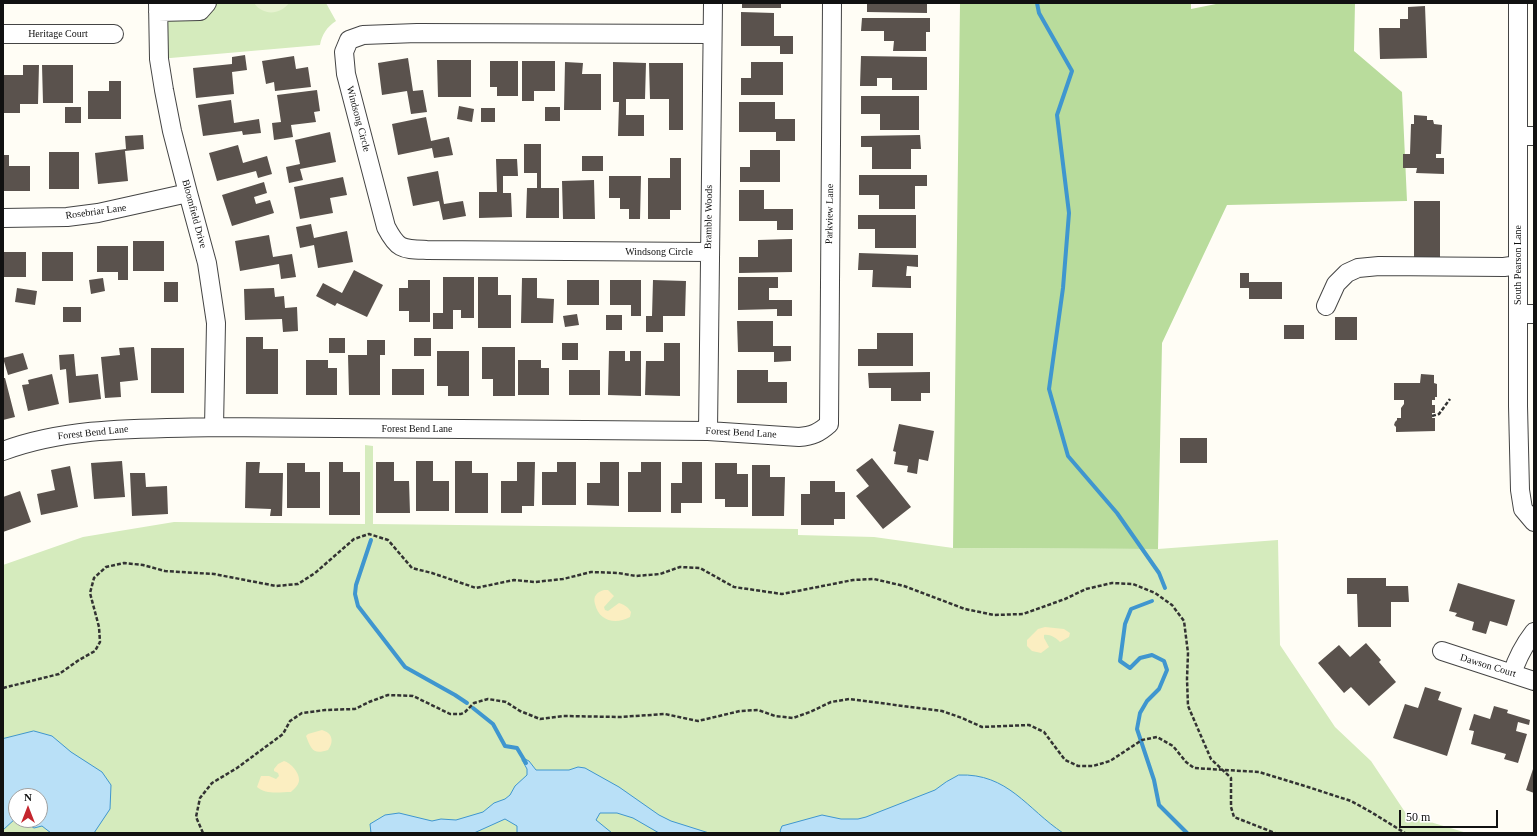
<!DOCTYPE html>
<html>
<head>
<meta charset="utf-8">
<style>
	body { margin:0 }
	#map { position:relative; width:1537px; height:836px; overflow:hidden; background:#fffdf5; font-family:"Times New Roman",serif }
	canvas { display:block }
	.frame { position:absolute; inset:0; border:4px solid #111; pointer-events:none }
	.north { position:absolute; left:8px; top:788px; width:40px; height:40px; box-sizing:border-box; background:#fff; border:1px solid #a0a0a0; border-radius:50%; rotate:0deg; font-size:11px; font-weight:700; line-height:16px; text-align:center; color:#111 }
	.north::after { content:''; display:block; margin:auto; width:14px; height:18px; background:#c4262e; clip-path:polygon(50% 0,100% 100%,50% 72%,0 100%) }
	.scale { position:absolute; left:1399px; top:810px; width:99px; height:18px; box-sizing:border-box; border:2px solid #111; border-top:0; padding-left:5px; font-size:12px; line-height:14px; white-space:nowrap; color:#111; -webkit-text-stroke:3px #fff; paint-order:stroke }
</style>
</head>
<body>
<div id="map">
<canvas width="1537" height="836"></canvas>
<div class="frame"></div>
<div class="north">N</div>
<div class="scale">50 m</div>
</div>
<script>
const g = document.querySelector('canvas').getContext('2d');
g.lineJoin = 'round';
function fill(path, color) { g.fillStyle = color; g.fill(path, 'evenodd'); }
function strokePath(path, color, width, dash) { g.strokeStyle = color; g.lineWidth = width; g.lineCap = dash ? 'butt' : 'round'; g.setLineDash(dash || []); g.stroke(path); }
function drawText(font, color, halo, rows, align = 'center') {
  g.font = font + ' "Times New Roman",serif'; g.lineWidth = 4; g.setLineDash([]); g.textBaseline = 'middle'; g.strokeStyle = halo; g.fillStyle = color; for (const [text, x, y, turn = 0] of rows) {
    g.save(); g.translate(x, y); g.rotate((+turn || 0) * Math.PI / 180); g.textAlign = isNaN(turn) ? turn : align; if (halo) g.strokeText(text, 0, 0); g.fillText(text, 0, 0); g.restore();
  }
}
fill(new Path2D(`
	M158 3H326L336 21C327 27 322 34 320 45L159 59Z
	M365 445 373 446V524L798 529V535L874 537 953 548 1158 549 1278 540 1280 645 1335 727 1371 761 1407 815 1467 833H3V565L83 537 174 522 365 524ZM16 796H40V820H16Z`), '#d5ebbd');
fill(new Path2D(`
	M960 3H1191V9L1221 3H1355L1354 51 1402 92 1407 201 1227 205 1162 343 1158 549 953 548Z`), '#b9dc9c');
fill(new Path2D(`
	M604 590H608L614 596 604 607 605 610 608 611 619 603C625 605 628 607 631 612L630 617C615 625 599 621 595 604 594 601 594 597 596 595 598 592 601 591 604 590Z
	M1045 627 1064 629 1070 633 1069 637 1060 642C1056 638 1050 634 1044 635V638L1049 647 1041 653 1032 651 1027 646V640L1038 629Z
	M322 730C333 733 334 742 328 750 313 755 311 749 306 736L308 734Z
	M284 761C291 763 300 773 299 781 298 786 294 789 291 792 280 792 266 795 257 787L261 776H269L276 779 279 776 278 773 274 771V769L278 764Z`), '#fbeec1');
fill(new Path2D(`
	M254 3H289C280 15 263 16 254 3Z`), '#e6f2cf');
const water = new Path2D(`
	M34 731 52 736 71 752 102 772 111 785 110 809 94 833H51L42 826 34 828 21 820H40V796H16V818L3 830V739Z
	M525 759 529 761 536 770H569L578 767 585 768 619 787 659 815 671 821 709 833H659L633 818 617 813H600L596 820 612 833H517V826L505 819 474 833H371L370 824 385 815 399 813 432 821 441 819 456 820 483 812 494 803 505 799 510 795 515 786 527 775V769L522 760Z
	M959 775C1008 773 1027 809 1063 833H781L780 831 782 826 822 815 841 819H858L866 817 935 790 946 782Z`);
fill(water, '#b9e0f7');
strokePath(water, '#3f96cf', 1);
strokePath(new Path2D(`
	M1037 3 1039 13 1072 71 1057 115 1069 213 1063 288 1049 389 1068 456 1117 513 1159 573 1165 588
	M371 540 356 585 355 594 358 606 405 667 455 695 467 703
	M1152 601 1131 609 1125 624 1120 661 1130 668 1140 658 1152 655 1164 661 1167 670 1159 689 1147 701 1140 713 1137 729 1154 780 1159 805 1187 833
	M473 708 493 724 505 746 517 748 526 763`), '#3f96cf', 4);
fill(new Path2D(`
	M7 3H39V4H7Z
	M43 3H73V4H43Z
	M742 3H781V8H742Z
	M867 3H927V13L867 12Z
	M1425 6 1427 58 1380 59 1379 28H1400V19H1408V7Z
	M741 12 774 13V36H793V54H780V46H741Z
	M862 18H930V32H926V51H893L894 41H884V31H861Z
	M245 55 247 70 232 72 234 94 196 98 193 68 232 64V57Z
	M294 56 296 69 308 67 311 87 275 91 274 82 266 84 262 61Z
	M861 56 927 57V90H892V78H877V86H860Z
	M408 58 413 91 423 90 427 112 411 114 407 91 382 95 378 63Z
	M437 60H471V97H438Z
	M490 61H518V96H497V87H490Z
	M522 61H555V91H534V101H522Z
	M565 62 583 63 582 74H601V110H564Z
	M613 62 646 63 645 99H626V115H644V136H618L619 102H613Z
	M751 62H783V95H741V78H751Z
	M649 63H683V130H669V99H650Z
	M23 65H39L38 104H20V113H3L4 75H23Z
	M42 65H73V103H43Z
	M109 81H121V119H88V91H109Z
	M317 90 320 111 314 112 316 122 291 125 293 137 274 140 272 123 281 122 277 95Z
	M861 96H919V130H880V114H861Z
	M231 100 234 123 259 119 261 133 243 135 242 131 203 136 198 105Z
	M739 102H775V119H795V141H776V132H739Z
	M459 106 474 109 472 122 457 119Z
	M65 107H81V123H65Z
	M545 107H560V121H545Z
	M481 108H495V122H481Z
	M1414 115 1427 116V120H1433L1434 124 1442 125 1441 154H1436V158H1444V174L1416 173 1417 168H1403V154H1410L1411 124H1414Z
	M426 117 431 141 449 137 453 155 434 158 432 148 398 155 392 124Z
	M330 132 336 162 300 169 303 180 289 183 286 167 300 164 295 140Z
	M143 135 144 149 125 151 128 181 98 184 95 153 126 149 125 136Z
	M920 135 921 149H911V169H872V147H861V136Z
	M524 144H541V188H559V218H526L527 188H537V173H524Z
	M238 145 243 163 267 156 272 174 258 178 256 171 217 181 209 153Z
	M750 150H780V182H740V167H750Z
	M49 152H79V189H49Z
	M3 155H9V166H30V191H3Z
	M582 156H603V171H582Z
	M670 158H681V210H670V219H648V178H670Z
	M496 159H517L518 176H503V193H511L512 217 479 218V192H497Z
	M438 171 444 204 463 201 466 216 443 220 439 201 413 206 407 177Z
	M859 175H927V186H915V209H879V195H859Z
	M609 176H641L640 219H629V209H620V198H609Z
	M343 177 347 195 330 198 333 213 300 219 294 187Z
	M594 180 595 219H563L562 181Z
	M264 182 267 193 254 197 256 204 270 200 274 213 232 226 222 195Z
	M739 190H764V209H793V230H777V221H739Z
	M1414 201H1440V259H1414Z
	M858 215H916V248H875V229H858Z
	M311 224 314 238 347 231 353 262 318 268 314 245 300 248 296 227Z
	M269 235 273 257 292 254 296 277 281 279 279 264 240 271 235 241Z
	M792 239V272L739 273V257H758V240Z
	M133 241H164V271H133Z
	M97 246H128V280H118V272H97Z
	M3 252H26V277H3Z
	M42 252H73V281H42Z
	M859 253 918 255V267L907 266 906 276H911V288L872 287 873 270H858Z
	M354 270 383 285 367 317 337 303 335 306 316 296 323 283 342 293Z
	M1240 273H1249V282H1282V299H1249V288H1240Z
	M443 277H474V318H461V310H453V329H433V313H443Z
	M478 277H498V295H511V328H478Z
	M738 277H778V288H769V300H792V316H777V309L738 310Z
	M103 278 105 291 91 294 89 280Z
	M522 278H537V298L554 299 553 323H521Z
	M408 280H430V322H409V311H399V288H408Z
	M567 280H599V305H567Z
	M610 280H641V316H631V305H610Z
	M653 280 686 281 685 316H663V332H646V316H652Z
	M164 282H178V302H164Z
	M17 288 37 291 35 305 15 302Z
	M274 288 275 297 284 296 285 308 297 307 298 331 283 332 282 319 245 320 244 289Z
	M63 307H81V322H63Z
	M577 314 579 325 565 327 563 316Z
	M606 315H622V330H606Z
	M1335 317H1357V340H1335Z
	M737 321H773V346H791V361L774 362V352H738Z
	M1284 325H1304V339H1284Z
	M877 333H913V366H858V349H877Z
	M246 337H263V349H278V394H246Z
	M329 338H345V353H329Z
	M414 338H431V356H414Z
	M367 340H385V355H380V395H349L348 355H367Z
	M562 343H578V360H562Z
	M664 343H680V396L645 395 646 361H664Z
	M134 347 138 380 120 382 121 397 105 398 101 357 120 355 119 348Z
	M482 347H515V396H493V379H482Z
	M151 348H184V393H151Z
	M437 351H469V396H448V386H437Z
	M609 351H625V361H630V351H641V396L608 395Z
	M23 353 28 369 8 375 3 358Z
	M74 354 76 376 98 374 101 399 69 403 66 369 60 370 59 355Z
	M306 360H328V368H337V395H306Z
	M518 360H541V368H549V395H518Z
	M392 369H424V395H392Z
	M569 370H600V395H569Z
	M737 370H768V382H787V403H737Z
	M930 372V393H921V401H891V388H869L868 373Z
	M52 374 59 404 28 411 22 385 29 384 28 380Z
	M1421 374 1434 375V383L1437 384V397H1435V400H1432V405H1435V413H1432V418H1435V431L1396 432V427L1394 425 1395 422 1397 420V418H1401V408L1404 404V400H1394V383H1420Z
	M3 378H5L15 417 3 420Z
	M899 424 934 431 928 461 919 459 917 474 907 472 908 466 894 464 896 452 893 451Z
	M1180 438H1207V463H1180Z
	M872 458 911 507 883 529 856 496 869 486 856 470Z
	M122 461 125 497 94 499 91 463Z
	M416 461H433V481H449V511H416Z
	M455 461H472V473H488V513H455Z
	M246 462H260L259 473H283L282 516H270L271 509 245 508Z
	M329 462H343V472H360V515H329Z
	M376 462H394V481H409L410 513H376Z
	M517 462H535L534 506H522V513H501V481H517Z
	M557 462H576V505H542V472H557Z
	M600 462H619V506L587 505V483H600Z
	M641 462H661V512H628V472H641Z
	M682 462H702V503H681V513H671V483H682Z
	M287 463H305V472H320V508H287Z
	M715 463H737V474H748V507H725V499H715Z
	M752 465H770V477H785L784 516H752Z
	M70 466 78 507 41 515 37 494 55 490 51 470Z
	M130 473H145L146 487 167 486 168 514 132 516Z
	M810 481H835V492H845V519H834V525H801V494H810Z
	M20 491 31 522 3 532V497Z
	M1347 578H1386V586H1408L1409 602H1391V627H1358L1357 594H1347Z
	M1458 583 1515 600 1507 626 1490 621 1486 634 1472 630 1474 622 1455 616 1457 613 1449 611Z
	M1366 643 1381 660 1379 662 1396 682 1369 706 1351 687 1344 693 1318 663 1339 645 1350 657Z
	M1425 687 1441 692 1438 700 1462 708 1447 756 1393 738 1405 704 1418 708Z
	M1494 706 1508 710 1507 713 1530 720 1529 725 1518 722 1516 731 1527 734 1518 763 1504 759 1506 754 1471 744 1474 731 1469 730 1474 714 1490 719Z
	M1534 766V793L1526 790Z`), '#5a524d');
const minor = new Path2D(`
	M158 3 159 59 164 90 172 131 188 193 207 263 216 323 214 427
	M1518 3V406L1520 490 1523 509 1534 522
	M158 12 200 11 207 3
	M3 34H114
	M1518 136H1534
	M3 218 67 217 98 213 188 193
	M709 252 427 250C402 249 398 250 386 227L346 74 344 52 349 40 363 35 417 33 712 34
	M1326 306 1336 284 1347 273 1358 268 1379 266 1504 267 1518 265
	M1518 314H1534
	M708 431 713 3
	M3 451C70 426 144 429 214 427L708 431 799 437C812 436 819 433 829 424L832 3
	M1442 651 1534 681
	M1512 674C1517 658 1524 645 1534 632`);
strokePath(minor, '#444', 20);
strokePath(new Path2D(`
	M1432 416 1439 414 1450 399
	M3 688 59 674 79 660 95 651 100 642 99 627 90 593 94 578 106 567 124 563 143 565 165 571 214 574 276 586 298 584 315 573 354 539 369 534 388 540 412 568 432 573 476 588 514 580 535 582 563 579 591 572 618 573 636 576 660 574 680 567 700 568 734 587 782 594 853 580 874 579 904 586 965 609 994 615 1023 614 1065 599 1086 589 1112 583 1133 584 1155 593 1172 605 1184 621 1188 653 1187 679 1188 706 1211 759 1231 778V807L1234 817 1275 833
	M203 833 196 817 200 798 212 783 237 768 283 734 290 721 302 713 325 710 355 709 369 702 388 695 413 696 450 714H461L465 712 474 703 488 699 506 702 520 711 540 719 563 716 620 717 665 714 698 721 740 711 758 710 775 716 793 718 810 712 831 702 849 699 942 711 962 718 982 727 1029 725 1044 732 1065 760 1078 766H1093L1110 761 1142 740 1157 737 1173 746 1186 762 1194 768 1259 772 1308 787 1351 801 1371 812 1405 833`), '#333', 2.5, [4, 2]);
strokePath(minor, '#fff', 18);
drawText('10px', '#111', '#fff', [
	["Heritage Court",58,34],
	["Windsong Circle",358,119,75],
	["Rosebriar Lane",96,212,-8],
	["Bloomfield Drive",194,214,75],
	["Parkview Lane",830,214,-89],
	["Bramble Woods",709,217,-89],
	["Windsong Circle",659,252],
	["South Pearson Lane",1518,265,-90],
	["Forest Bend Lane",417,429],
	["Forest Bend Lane",93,433,-6],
	["Forest Bend Lane",741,433,3],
	["Dawson Court",1488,666,17]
]);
</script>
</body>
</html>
